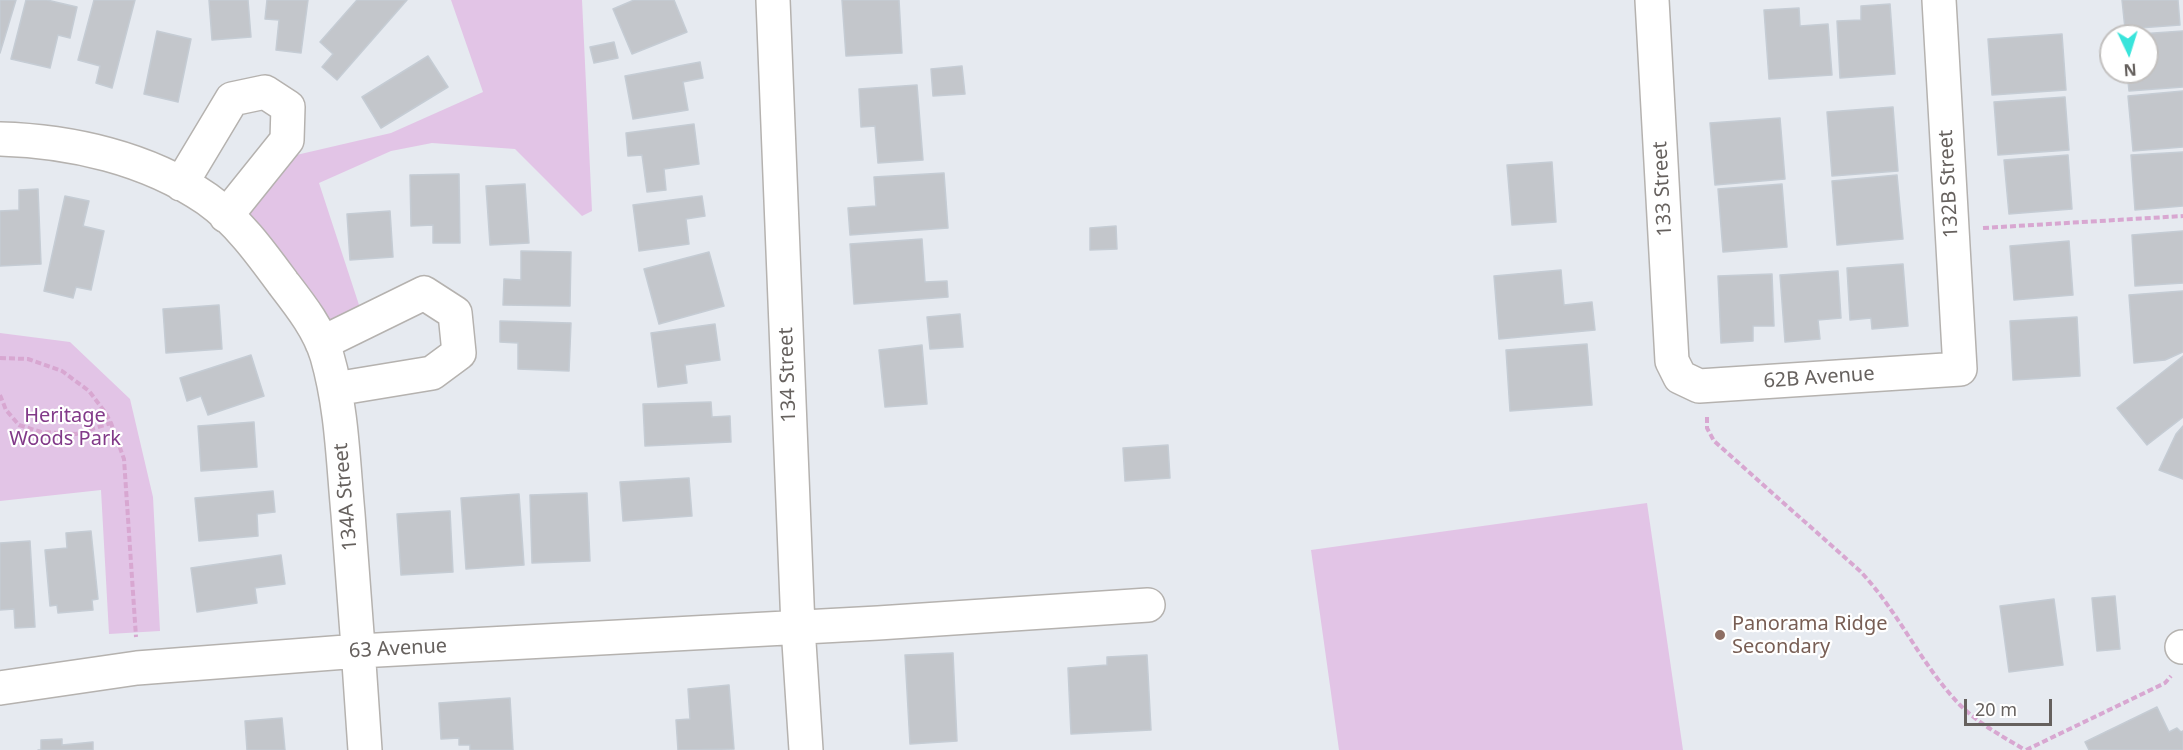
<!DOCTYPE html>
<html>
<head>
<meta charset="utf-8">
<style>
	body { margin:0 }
	#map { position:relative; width:2183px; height:750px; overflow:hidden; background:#e6eaf0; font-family:"Noto Sans",sans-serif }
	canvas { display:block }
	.north { position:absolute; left:2099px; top:24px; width:60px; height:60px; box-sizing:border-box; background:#fff; border:2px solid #c2c0bf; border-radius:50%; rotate:176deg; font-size:16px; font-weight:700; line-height:24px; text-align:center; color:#66615e }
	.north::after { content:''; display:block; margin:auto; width:21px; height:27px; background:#38e4db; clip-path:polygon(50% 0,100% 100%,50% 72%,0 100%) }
	.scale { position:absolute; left:1964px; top:699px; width:88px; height:27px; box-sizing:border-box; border:3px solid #66615e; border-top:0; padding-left:8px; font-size:18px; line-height:21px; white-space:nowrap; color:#66615e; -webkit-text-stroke:4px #fff; paint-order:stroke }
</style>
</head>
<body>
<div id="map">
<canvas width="2183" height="750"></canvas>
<div class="north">N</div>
<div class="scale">20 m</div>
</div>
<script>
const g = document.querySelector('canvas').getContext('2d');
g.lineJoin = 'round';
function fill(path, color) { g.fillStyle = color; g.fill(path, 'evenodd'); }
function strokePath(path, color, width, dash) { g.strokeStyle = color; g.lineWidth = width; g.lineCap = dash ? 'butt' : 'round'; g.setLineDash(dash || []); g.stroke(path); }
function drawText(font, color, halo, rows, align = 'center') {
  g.font = font + ' "Noto Sans",sans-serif'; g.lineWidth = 4.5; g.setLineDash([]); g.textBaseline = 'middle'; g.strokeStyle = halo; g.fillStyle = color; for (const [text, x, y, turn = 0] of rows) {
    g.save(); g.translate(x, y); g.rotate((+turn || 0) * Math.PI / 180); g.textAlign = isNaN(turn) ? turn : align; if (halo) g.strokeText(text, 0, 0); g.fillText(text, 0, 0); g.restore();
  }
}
fill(new Path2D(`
	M451 0H582L592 211 582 216 515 149 432 143 391 151 319 183 360 308 328 327 237 215 292 156 391 133 483 92Z
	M0 333 70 342 130 399 153 497 160 631 109 634 101 490 0 501Z
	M1647 503 1683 750H1339L1311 550Z`), '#e2c4e6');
const building = new Path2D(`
	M0 0H16L0 53Z
	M26 0H47L77 7 70 38 58 35 50 68 11 59Z
	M94 0H135L112 88 96 83 100 66 78 60Z
	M209 0H248L251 37 212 40Z
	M267 0H308L301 53 276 50 279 20 265 19Z
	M357 0H407L337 80 322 67 333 54 320 42Z
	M634 0H674L687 32 632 54 613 9Z
	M842 0H899L902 53 846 56Z
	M2122 0H2178L2180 25 2125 29Z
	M1890 4 1895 74 1840 78 1837 21 1861 20V6Z
	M1799 8 1800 26 1828 24 1832 75 1769 79 1764 10Z
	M157 31 191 39 178 102 144 94Z
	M2183 31V87L2129 91 2127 72H2147V36L2125 35Z
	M2062 34 2066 90 1992 95 1988 39Z
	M614 42 618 58 594 63 590 47Z
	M428 56 448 87 381 128 362 97Z
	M700 62 703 78 683 82 688 110 633 119 625 76Z
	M962 66 965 94 933 96 931 69Z
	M917 85 923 160 878 163 875 126 861 127 859 89Z
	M2183 91V147L2133 151 2128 96Z
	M2065 97 2069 150 1998 155 1994 102Z
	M1893 107 1898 171 1832 176 1827 112Z
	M1780 118 1785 179 1715 185 1710 123Z
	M694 124 699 164 664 169 666 190 647 192 642 155 628 156 626 133Z
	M2183 152V206L2135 210 2131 155Z
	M2068 155 2072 209 2009 214 2004 160Z
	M1552 162 1556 222 1512 225 1507 165Z
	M944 173 948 228 850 235 848 208 876 206 874 177Z
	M459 174 460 243H433V225L411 226 410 175Z
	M1897 175 1903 239 1837 245 1832 181Z
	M525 184 529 243 490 245 486 186Z
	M1782 184 1787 247 1723 252 1718 189Z
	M38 189 41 264 0 266V211L19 210V190Z
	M65 196 89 201 83 226 104 231 91 290 76 287 73 298 44 291Z
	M702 196 705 216 686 219 689 244 639 251 633 205Z
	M390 211 393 257 350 260 347 214Z
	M1116 226 1117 249 1090 250V228Z
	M2183 231V283L2135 286 2132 235Z
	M922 239 925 282 947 281 948 297 854 304 850 244Z
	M2069 241 2073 295 2014 300 2010 246Z
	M521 251 571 252 570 306 503 305 504 279 521 280Z
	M709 252 724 306 659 324 644 269Z
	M1903 264 1908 326 1872 329 1871 318 1850 320 1847 268Z
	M1561 270 1564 305 1592 302 1595 330 1499 339 1494 276Z
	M1838 271 1841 318 1818 320 1820 339 1785 342 1780 275Z
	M1772 274 1774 326H1753V341L1721 343 1718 276Z
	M2183 291V352L2165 360 2134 363 2129 295Z
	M219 305 222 349 166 353 163 309Z
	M960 314 963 347 930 349 927 317Z
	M2077 317 2080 376 2013 380 2010 321Z
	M500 321 571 323 569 371 518 369V343L500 342Z
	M715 324 720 360 685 365 687 383 658 387 651 333Z
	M1587 344 1592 405 1510 411 1506 350Z
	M922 345 927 404 885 407 879 350Z
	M251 355 264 396 208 415 201 396 187 401 180 378Z
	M2183 356V417L2147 445 2117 408Z
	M711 402 712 417 730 416 731 442 645 446 643 404Z
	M254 422 257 467 201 471 198 426Z
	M2183 426V479L2159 470 2176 434Z
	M1168 445 1170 478 1125 481 1123 448Z
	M689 478 692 516 623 521 620 482Z
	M273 491 275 512 257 514 258 536 199 541 195 498Z
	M587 493 590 561 532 563 530 495Z
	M519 494 524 565 466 569 461 498Z
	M450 511 453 572 401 575 397 514Z
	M91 531 98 599 92 600 93 610 58 613 57 605 50 606 45 550 67 548 66 533Z
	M30 541 35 627 15 628 14 609 0 610V543Z
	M281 555 285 584 255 588 257 603 197 612 191 568Z
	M2115 596 2120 649 2097 651 2092 598Z
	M2054 599 2063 665 2009 672 2000 606Z
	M953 653 957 741 910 744 905 655Z
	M1147 655 1151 730 1071 734 1068 668 1107 665V657Z
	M729 685 734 749 678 750 676 720 690 719 688 689Z
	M510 698 513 750H470V745H459V738L441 739 439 703Z
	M2157 707 2169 732 2177 728 2181 732 2183 731V750H2089L2085 742Z
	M282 718 285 750H247L245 721Z
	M62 739V745L93 742V750H38H41V740Z`);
fill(building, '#c3c6cb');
strokePath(building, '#c5ccd4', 1.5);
const minor = new Path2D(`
	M773 0 798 627 806 750
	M1652 0 1672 361 1680 377 1699 386 1960 369 1939 0
	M0 139C71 141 147 158 207 199 238 221 261 253 283 283 300 305 319 329 327 356 342 408 343 461 348 514 354 593 360 671 365 750
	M181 184 232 99 265 92 288 107 287 140 226 216
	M322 343 424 293 455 313 459 353 432 373 335 389
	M2182 647H2183
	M0 688 137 668 359 651 878 623 1148 605`);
strokePath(minor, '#b5b2af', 36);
strokePath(new Path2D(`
	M1983 228 2183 216
	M0 358 28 359 62 371 89 391 105 412 111 423 124 459 136 637
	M0 395 6 410 19 425 41 432 76 434 111 423
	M1707 417V428L1714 441 1860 571C1899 612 1921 665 1960 705 1979 724 2002 736 2025 750
	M2026 750 2165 683 2171 676`), '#d8a7d1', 4, [6, 3]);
strokePath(minor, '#fff', 33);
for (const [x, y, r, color] of [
	[1720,635,6,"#8d6e63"]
]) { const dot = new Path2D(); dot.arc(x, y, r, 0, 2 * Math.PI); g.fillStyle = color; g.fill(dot); strokePath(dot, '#fff', 2); }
drawText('20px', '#66615e', '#fff', [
	["132B Street",1949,184,-93],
	["133 Street",1663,189,-93],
	["134 Street",788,375,-92],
	["62B Avenue",1819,378,-4],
	["134A Street",346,497,-95],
	["63 Avenue",398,649,-3]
]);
drawText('20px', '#823a89', '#fff', [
	["Heritage",65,416],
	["Woods Park",65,439]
]);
drawText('20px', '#785e54', '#fff', [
	["Panorama Ridge",1732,624],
	["Secondary",1732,647]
], 'left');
</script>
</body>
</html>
